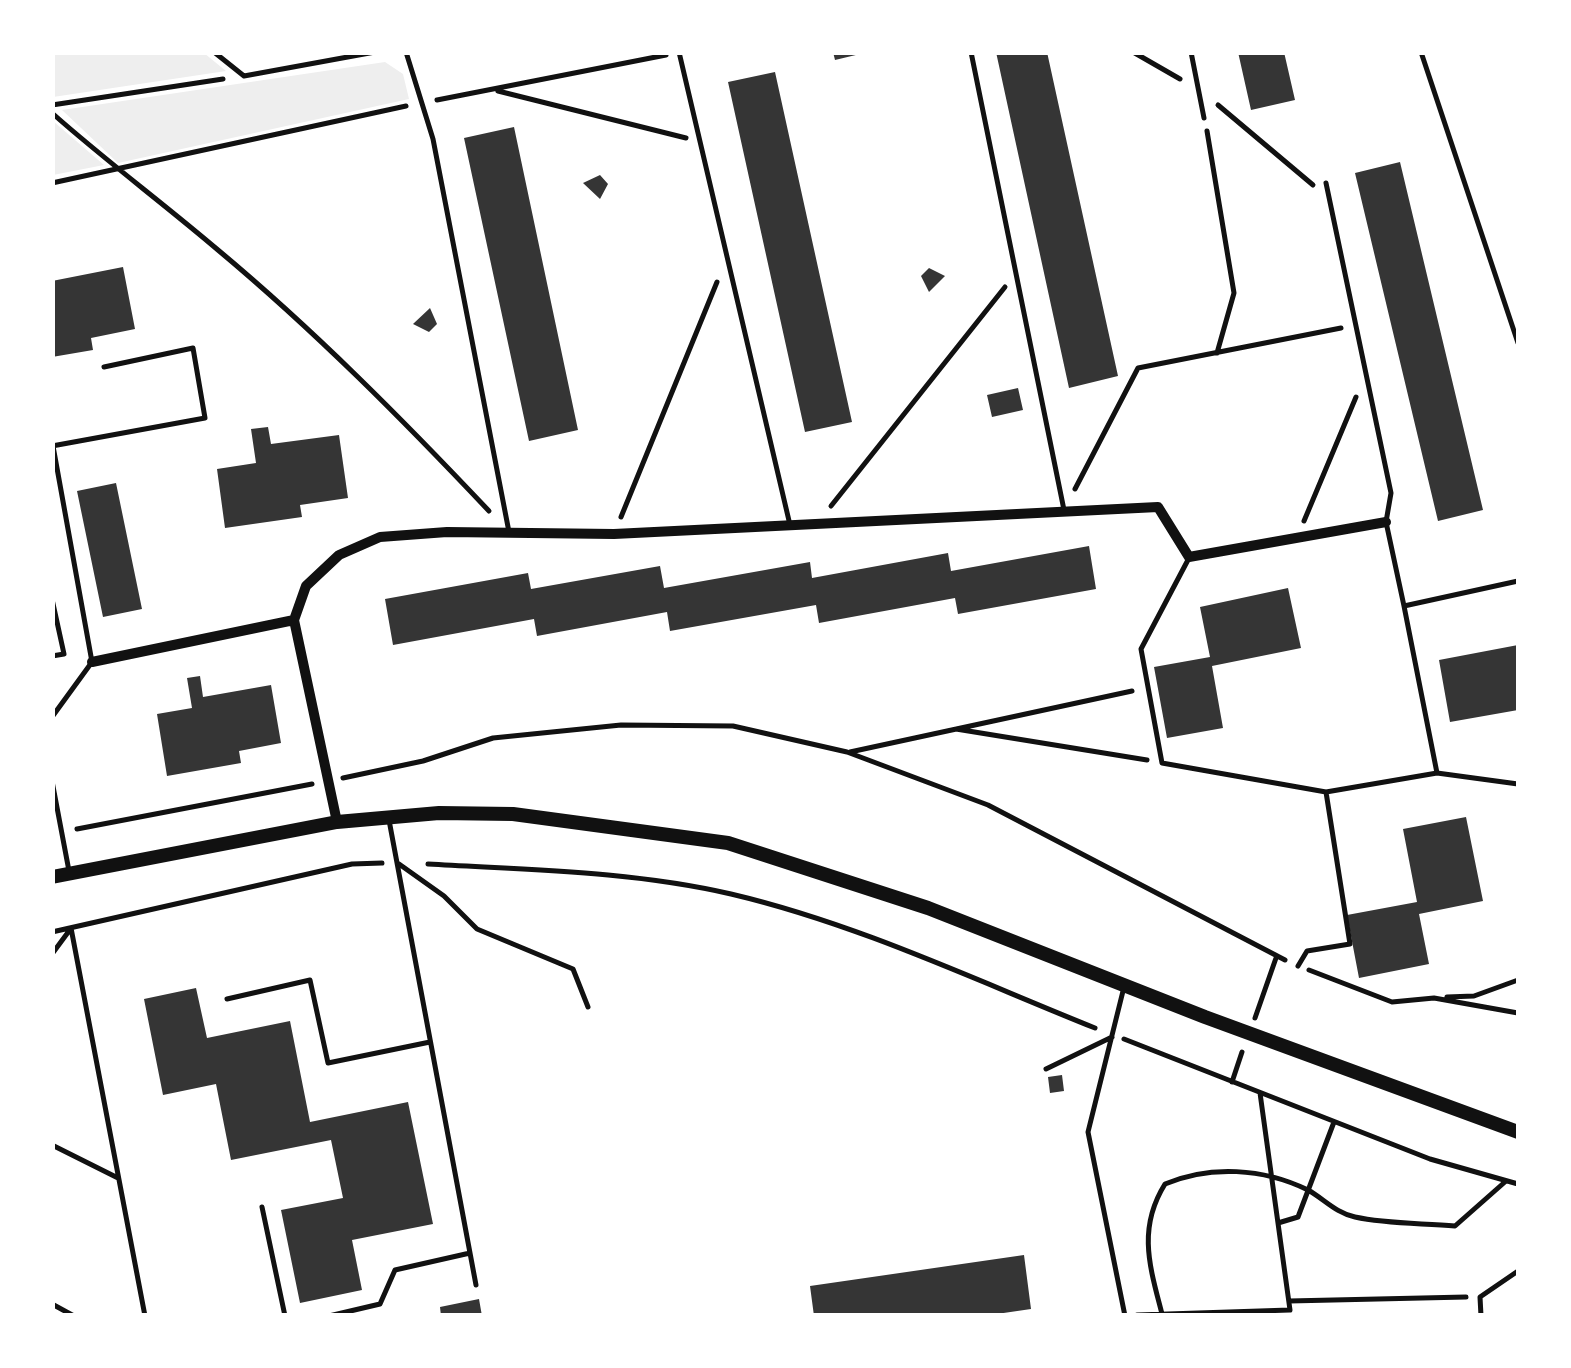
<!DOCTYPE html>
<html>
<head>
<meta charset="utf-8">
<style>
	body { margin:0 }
	#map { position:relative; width:1571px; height:1368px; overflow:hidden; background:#fff; font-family:"Golos Text",sans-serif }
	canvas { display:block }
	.frame { position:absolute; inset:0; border:55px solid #fff; pointer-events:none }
</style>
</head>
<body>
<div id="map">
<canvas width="1571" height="1368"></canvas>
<div class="frame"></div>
</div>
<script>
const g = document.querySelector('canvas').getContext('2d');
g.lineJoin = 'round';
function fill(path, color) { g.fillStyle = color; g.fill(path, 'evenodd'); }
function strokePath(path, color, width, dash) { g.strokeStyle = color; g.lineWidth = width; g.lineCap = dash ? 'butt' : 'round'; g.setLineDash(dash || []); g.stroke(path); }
fill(new Path2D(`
	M52 53H204L226 71 53 97Z
	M385 62 403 74 409 99 118 163 62 110Z
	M52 121H53L104 165 53 175Z`), '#eee');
fill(new Path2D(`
	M833 52H860V54L835 60Z
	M996 52H1047L1118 376 1069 388Z
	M1238 52H1284L1295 100 1251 110Z
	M775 72 852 422 805 432 728 82Z
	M514 127 578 430 529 441 464 138Z
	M1400 162 1483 510 1438 521 1355 173Z
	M600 175 608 184 600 199 583 183Z
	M123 267 135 329 91 338 93 350 52 357V281Z
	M929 268 945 276 929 292 921 276Z
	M430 308 437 324 429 332 413 324Z
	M1018 388 1023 410 992 417 987 395Z
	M268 427 271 444 339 435 348 498 300 505 302 517 225 528 217 469 256 463 251 429Z
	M116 483 142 609 103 617 77 491Z
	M1089 546 1096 589 958 614 955 598 819 623 816 605 670 631 667 612 537 636 534 619 393 645 385 599 528 573 531 589 660 566 664 588 810 562 812 578 948 553 951 571Z
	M1288 588 1301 648 1212 666 1223 728 1167 738 1154 667 1210 657 1200 607Z
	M1518 645V710L1450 722 1439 660Z
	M200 676 203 697 271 685 281 743 239 751 241 763 167 776 157 714 192 708 187 678Z
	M1466 817 1483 901 1419 914 1429 964 1359 978 1347 915 1417 902 1403 829Z
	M196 988 207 1038 290 1021 310 1122 408 1102 433 1224 352 1240 362 1290 300 1303 281 1210 343 1198 331 1140 231 1160 216 1084 163 1095 144 999Z
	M1062 1075 1064 1091 1050 1093 1048 1077Z
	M1024 1255 1031 1309 983 1316H814L810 1286Z
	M479 1299 482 1316H441L440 1307Z`), '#353535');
strokePath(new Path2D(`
	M1133 52 1180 79
	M1421 52 1518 343
	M498 91 686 138
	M437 100 666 55
	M52 105 223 79
	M1218 105 1313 185
	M52 113C106 161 163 203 218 250 315 331 403 420 489 511
	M1207 131 1234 293 1217 353
	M52 183 406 106
	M1075 489 1138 368 1341 328
	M831 506 1005 287
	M621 517 717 282
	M1304 521 1356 397
	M52 599 64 654 52 656
	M956 729 1147 760
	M850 752 1132 691
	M343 778 423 761 493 738 621 725 733 726 847 752 988 805 1285 960
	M77 829 312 784
	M428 864C529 870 631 871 731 894 858 924 975 980 1095 1028
	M71 928 145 1316
	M52 932 352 864 382 863
	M52 954 69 931
	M1309 970 1392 1002 1434 998 1518 1013
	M1447 997 1474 996 1518 980
	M1255 1018 1276 958
	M1124 1039 1430 1159 1518 1184
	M1232 1082 1242 1052
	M52 1145 118 1178
	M1278 1223 1298 1217 1334 1122
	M1289 1301 1466 1297
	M52 1304 74 1316
	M1162 1314C1150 1267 1137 1229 1165 1184 1210 1165 1263 1168 1308 1190 1324 1199 1336 1213 1355 1217 1387 1224 1422 1223 1455 1226L1506 1181
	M1137 1315 1290 1310 1260 1093`), '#111', 5);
strokePath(new Path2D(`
	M214 52 244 76 375 52
	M406 52 433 139 509 532
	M679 52 790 525
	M971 52 1064 510
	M1191 52 1204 118
	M1326 183 1391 493 1386 522 1404 606 1518 581
	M52 446 205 418 193 348 104 367
	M1189 558 1141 649 1162 763 1326 792 1437 773 1404 606
	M52 717 92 662 53 446
	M1437 773 1518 784
	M52 781 69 871
	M389 820 476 1285
	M399 864 444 896 477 929 573 969 588 1007
	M1298 966 1307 951 1350 944 1326 792
	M1124 987 1088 1132 1125 1316
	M227 999 310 980 328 1063 430 1042
	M1046 1069 1112 1037
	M262 1207 285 1316
	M329 1316 380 1304 395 1270 470 1253
	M1481 1316 1480 1297 1518 1271`), '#111', 5);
strokePath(new Path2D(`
	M294 620 337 822
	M92 662 294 620 306 586 339 555 380 537 447 532 614 534 1158 507 1189 557 1386 522`), '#111', 10);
strokePath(new Path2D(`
	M52 877 337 822 439 813 513 814 728 843 928 908 1205 1017 1518 1132`), '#111', 14);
</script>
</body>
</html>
